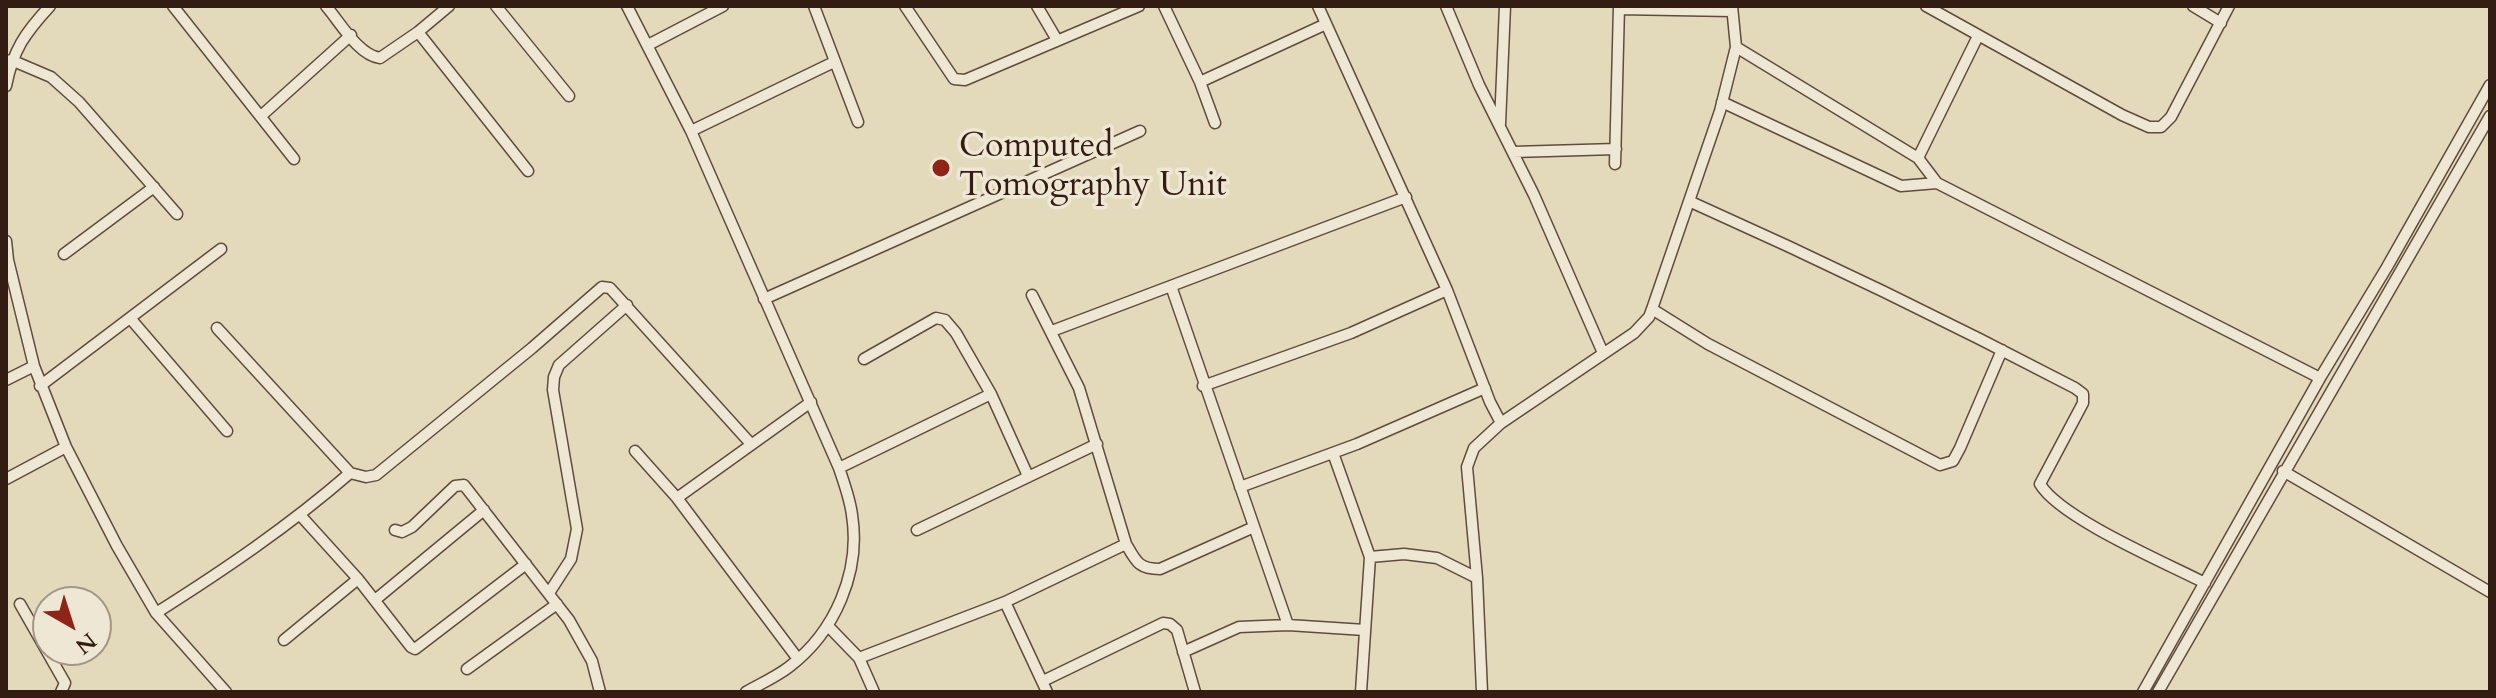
<!DOCTYPE html>
<html>
<head>
<meta charset="utf-8">
<style>
	body { margin:0 }
	#map { position:relative; width:2496px; height:698px; overflow:hidden; background:#e3dabb; font-family:Cardo,serif }
	canvas { display:block }
	.frame { position:absolute; inset:0; border:8px solid #331c11; pointer-events:none }
	.north { position:absolute; left:32px; top:586px; width:80px; height:80px; box-sizing:border-box; background:#ede7d3; border:2px solid #a39685; border-radius:50%; rotate:141deg; font-size:22px; font-weight:700; line-height:32px; text-align:center; color:#331c11 }
	.north::after { content:''; display:block; margin:auto; width:28px; height:36px; background:#8f2418; clip-path:polygon(50% 0,100% 100%,50% 72%,0 100%) }
</style>
</head>
<body>
<div id="map">
<canvas width="2496" height="698"></canvas>
<div class="frame"></div>
<div class="north">N</div>
</div>
<script>
const g = document.querySelector('canvas').getContext('2d');
g.lineJoin = 'round';
function strokePath(path, color, width, dash) { g.strokeStyle = color; g.lineWidth = width; g.lineCap = dash ? 'butt' : 'round'; g.setLineDash(dash || []); g.stroke(path); }
function drawText(font, color, halo, rows, align = 'center') {
  g.font = font + ' Cardo,serif'; g.lineWidth = 7; g.setLineDash([]); g.textBaseline = 'middle'; g.strokeStyle = halo; g.fillStyle = color; for (const [text, x, y, turn = 0] of rows) {
    g.save(); g.translate(x, y); g.rotate((+turn || 0) * Math.PI / 180); g.textAlign = isNaN(turn) ? turn : align; if (halo) g.strokeText(text, 0, 0); g.fillText(text, 0, 0); g.restore();
  }
}
const minor = new Path2D(`
	M173 6 294 159
	M326 6C340 22 358 55 380 58L418 32 449 6
	M496 6 569 96
	M627 6 691 131 839 468C844 483 850 499 852 515 861 572 835 632 789 667 776 677 760 684 746 692
	M814 6 858 122
	M905 6 954 79 965 80 1139 6
	M1037 6 1057 40
	M1164 6 1200 82 1215 123
	M1318 6 1447 290 1490 402 1501 423
	M1446 6 1479 85 1534 195 1603 353
	M1926 6 2122 115 2149 127H2161L2171 117 2229 6
	M2193 6 2221 23
	M1619 9 1732 11
	M418 32 528 171
	M648 45 723 6
	M1736 47 1918 158 1937 183 2320 378
	M11 60 51 77 79 102 177 214
	M1200 82 1326 24
	M6 86C13 50 25 33 50 6
	M1722 102 1901 186 1937 183
	M261 116 351 35
	M1500 124 1505 6
	M691 131 834 62
	M1513 152 1616 149
	M1918 158 1978 36
	M1615 164 1619 6
	M1691 202C1821 260 1949 322 2075 388L2083 394V403L2040 484C2060 518 2166 563 2205 583
	M6 241 8 260 34 366 66 447 117 546 156 613 226 692
	M64 254 154 187
	M1171 286 1288 625
	M1032 295 1079 388 1126 544C1136 561 1138 569 1160 569L1254 527
	M764 299 1140 131
	M1652 309 1708 344 1940 465 1953 461 1960 448 2002 350
	M130 318 227 431
	M217 328 350 473 366 477 376 475 532 348 602 287 610 288 751 444
	M1052 331 1406 197
	M864 359 936 318 945 320 956 333 991 394 1028 476
	M6 380 34 366
	M40 386 221 249
	M1203 386 1351 333 1447 290
	M635 451 677 498 798 659
	M1333 453 1370 557 1361 692
	M839 468 991 394
	M2283 471 2490 592
	M6 479 66 447
	M1240 487 1357 444 1485 388
	M677 498 811 402
	M301 516 358 579 411 647 415 649 526 564
	M395 530 402 532 412 527 455 486 464 485 569 620 592 661 600 692
	M917 530 1097 444
	M1370 557 1404 554 1437 558 1477 578
	M549 593 571 559 577 529 553 390 554 377 559 365 627 305
	M375 600 484 510
	M1005 602 1047 692
	M20 604 65 683 61 692
	M156 613C224 570 289 526 350 473
	M828 626 859 658 874 692
	M284 640 358 579
	M1183 652 1239 627 1288 625 1365 630
	M859 658 1005 602 1126 544
	M467 669 557 604
	M1043 681 1163 623 1170 624 1177 630 1195 692
	M1482 692 1477 578 1467 467 1474 448 1501 423 1634 333 1649 317 1652 309 1720 111 1736 47 1732 6
	M2143 692 2320 378 2387 267 2490 85
	M2158 692 2490 116`);
strokePath(minor, '#5f4c3c', 13);
strokePath(minor, '#ede7d3', 10);
for (const [x, y, r, color] of [
	[941,168,10,"#8f2418"]
]) { const dot = new Path2D(); dot.arc(x, y, r, 0, 2 * Math.PI); g.fillStyle = color; g.fill(dot); strokePath(dot, '#ede7d3', 3); }
drawText('34px', '#331c11', '#ede7d3', [
	["Computed",959,148],
	["Tomography Unit",959,187]
], 'left');
</script>
</body>
</html>
